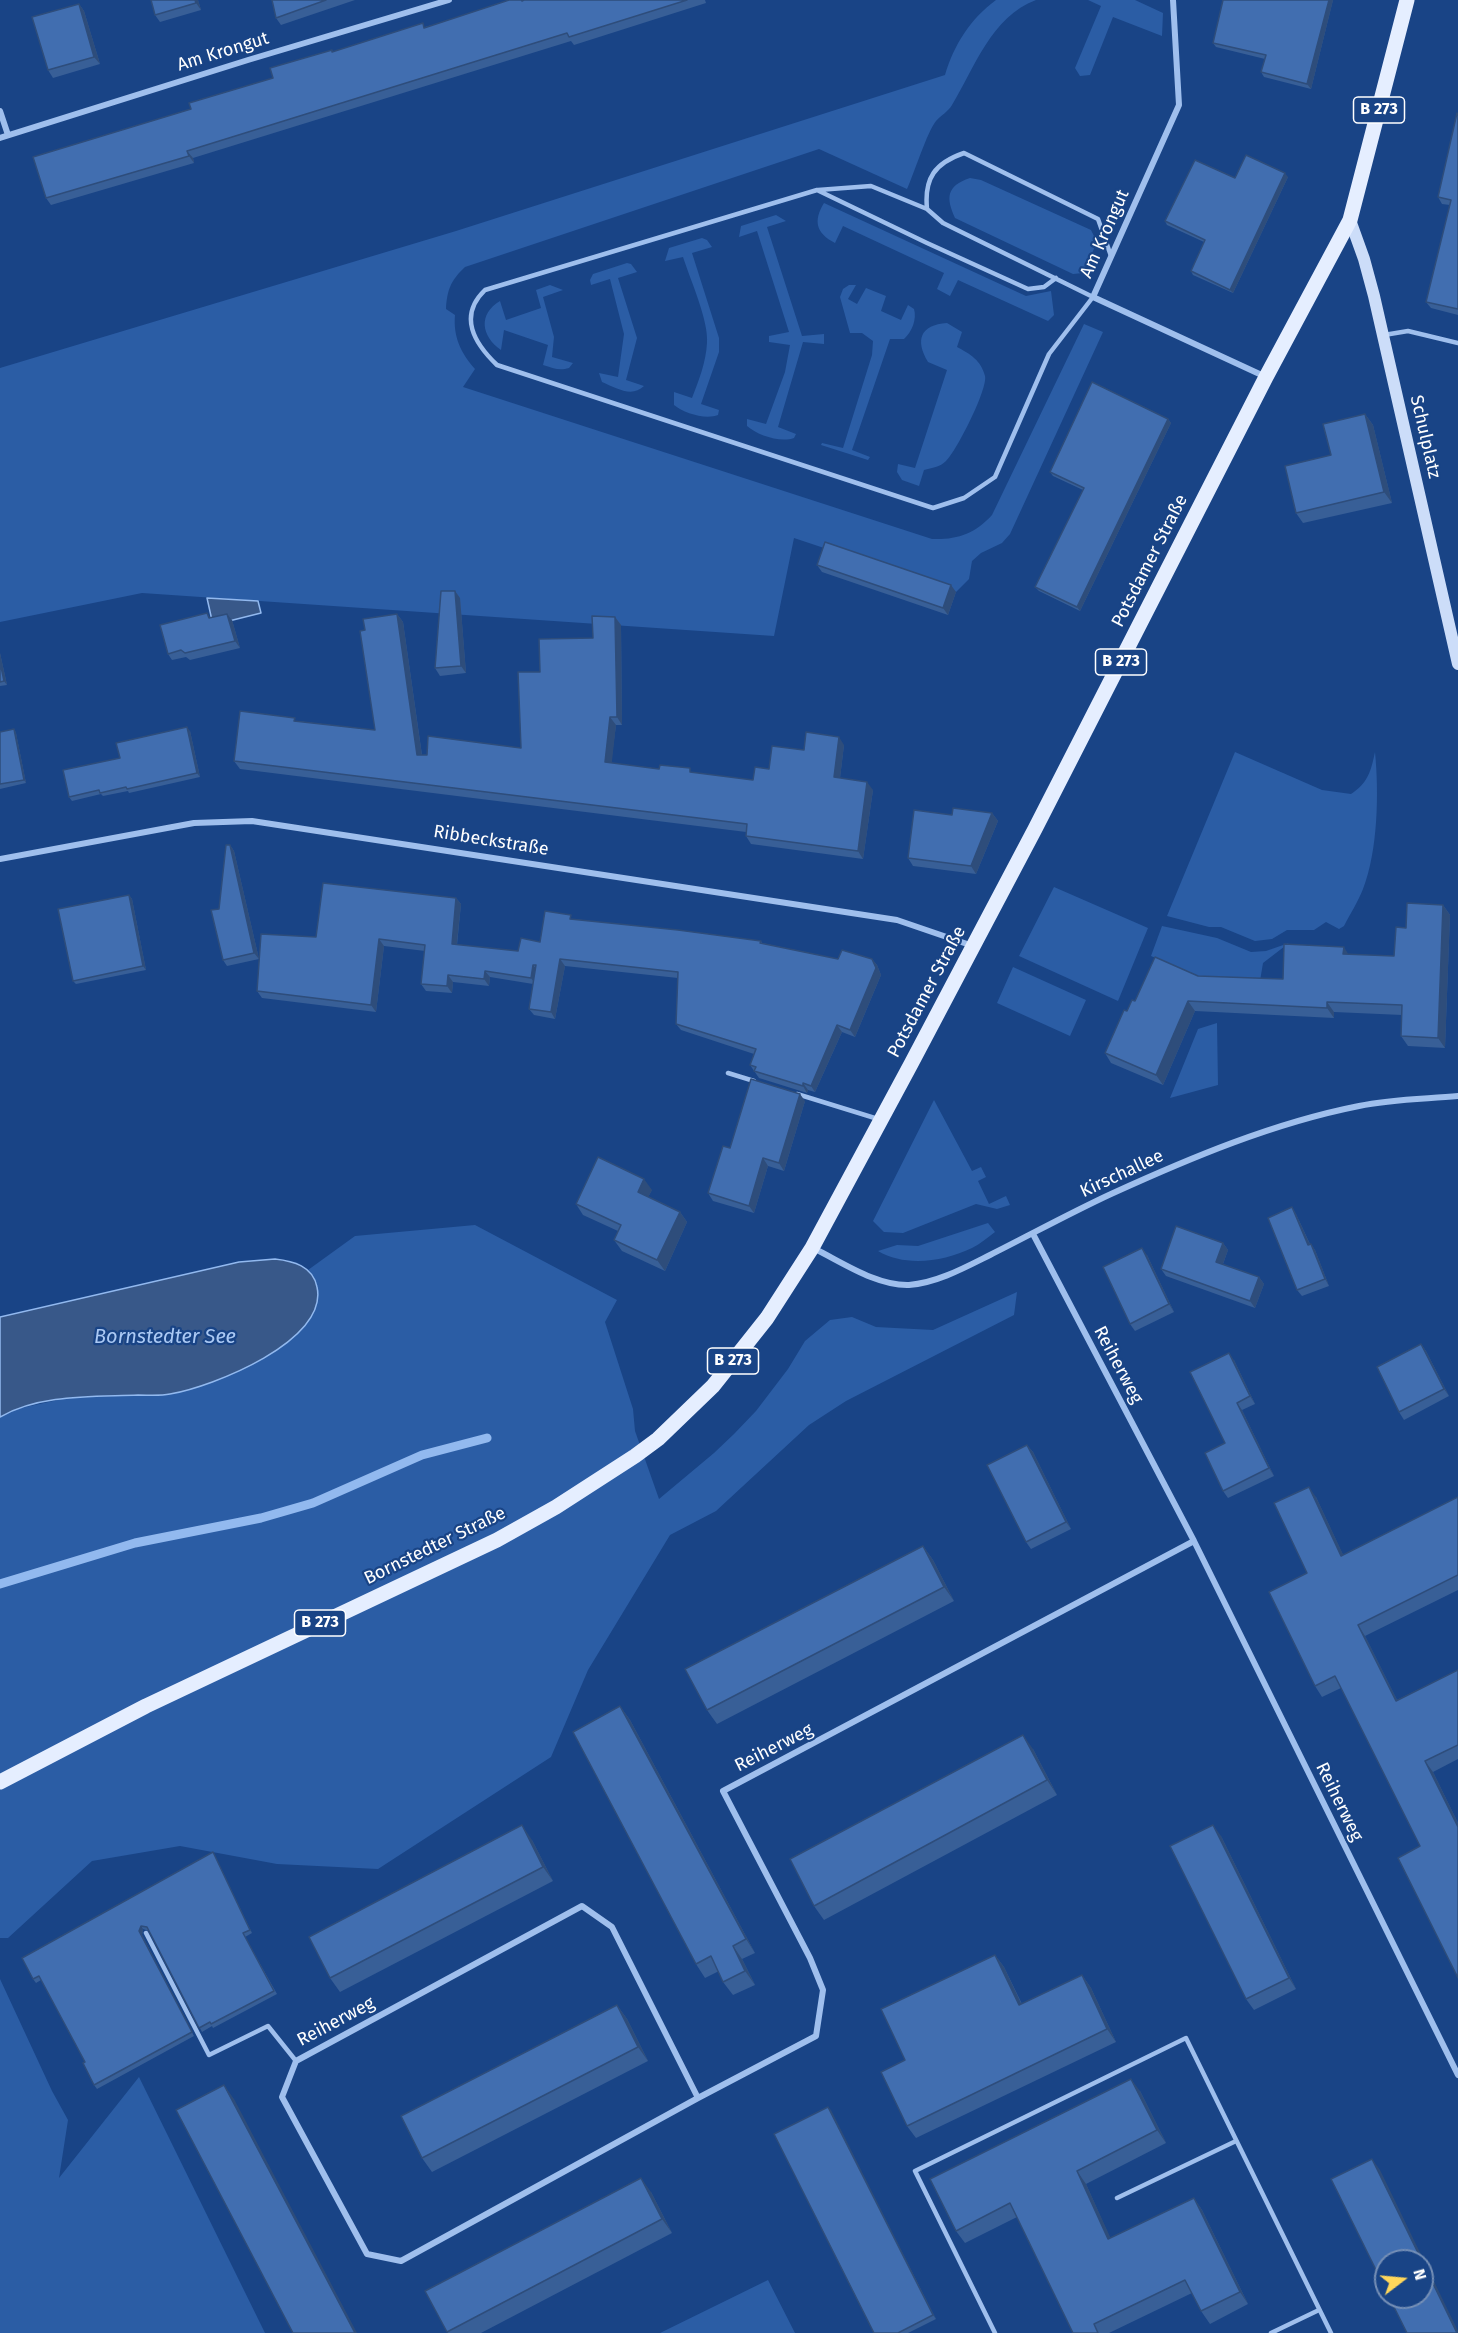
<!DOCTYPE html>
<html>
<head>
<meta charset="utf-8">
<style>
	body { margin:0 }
	#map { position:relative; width:1458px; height:2333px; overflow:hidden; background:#194486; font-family:"Fira Sans",sans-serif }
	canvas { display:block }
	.north { position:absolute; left:1374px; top:2249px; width:60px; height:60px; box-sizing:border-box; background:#194486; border:2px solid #758fb6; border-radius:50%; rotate:74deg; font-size:16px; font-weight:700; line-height:24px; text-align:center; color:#fff }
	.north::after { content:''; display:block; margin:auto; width:21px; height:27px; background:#ffd75b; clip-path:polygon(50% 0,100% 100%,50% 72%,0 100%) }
</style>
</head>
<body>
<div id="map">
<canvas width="1458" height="2333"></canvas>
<div class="north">N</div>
</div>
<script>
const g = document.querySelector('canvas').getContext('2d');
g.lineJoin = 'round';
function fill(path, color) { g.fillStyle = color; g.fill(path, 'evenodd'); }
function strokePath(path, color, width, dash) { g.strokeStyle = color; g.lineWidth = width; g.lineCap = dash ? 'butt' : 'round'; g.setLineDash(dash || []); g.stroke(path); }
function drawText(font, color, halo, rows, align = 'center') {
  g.font = font + ' "Fira Sans",sans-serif'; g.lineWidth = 4.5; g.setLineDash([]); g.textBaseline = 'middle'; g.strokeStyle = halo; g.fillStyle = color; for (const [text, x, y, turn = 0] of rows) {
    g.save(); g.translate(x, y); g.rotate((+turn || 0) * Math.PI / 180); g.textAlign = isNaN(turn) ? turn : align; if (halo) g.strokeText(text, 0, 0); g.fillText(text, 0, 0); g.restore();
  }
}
fill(new Path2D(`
	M996 0H1036C991 17 975 67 952 105 948 112 941 115 936 121 927 132 914 174 907 189L819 149 465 267C451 280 447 290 446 309L455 315C453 337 461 353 475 369L463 387 932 539C956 540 975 534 992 515L1084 324 1103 332 1010 534 1002 543 981 553 972 561 969 579 956 592 794 538 774 636 142 593 0 622V368L456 231 945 75C954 45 970 19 996 0Z
	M1088 0H1135L1163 13 1162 36 1113 17 1090 75 1080 76 1075 68 1101 6Z
	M970 178 981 180 1091 230 1097 242 1083 273 1073 274 955 218C946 198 946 186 970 178Z
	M824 203 1026 296 1051 291 1054 315 1048 321 958 280 950 296 937 289 944 273 843 226 835 243C816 233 813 221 824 203Z
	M776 215 786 221 767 227 802 336 824 334V344L803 342 778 427 796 434 794 438C780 443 757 435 747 426V419L766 424 785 372 790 345 769 342V336L789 332 757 231 739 237 741 226Z
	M702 238 707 240 712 247 692 253 719 338V352L701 404 719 410 718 415C705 420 684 413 674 405V392L692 398C699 380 706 362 707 343 709 321 690 279 683 257L665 261 669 248Z
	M627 263 631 264 637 272 618 278 637 338 626 380 644 386C632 398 616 388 602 382L599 373 618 377 624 334 610 279 591 285 590 280 593 274Z
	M550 285 563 290 543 297 554 337 552 357 573 363 569 368C559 371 553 368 543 365L548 345 504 330 501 350C481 336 478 314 500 301L506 320 541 308 536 290Z
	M849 285H856L848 299 857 304 866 288 886 296 881 311 901 320 908 305 914 309C917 319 912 332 904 339H890L852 450 870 457 868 460 821 445 822 443 843 448 872 355 873 341 862 333H850L840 297 843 289Z
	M947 323 962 332 957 347C970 354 981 360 985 376 988 389 956 452 946 461 940 467 932 468 924 470L919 486 902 480 897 472 898 464 915 468 947 370 928 362C915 340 920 325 947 323Z
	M1235 752 1322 790 1351 794C1368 783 1371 771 1375 752 1379 793 1378 851 1363 889 1358 902 1350 914 1344 926L1339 929 1326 922 1314 930H1287L1272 939 1255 941 1221 927H1209L1167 916Z
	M1054 887 1148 928 1118 1001 1019 956Z
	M1162 926 1217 938 1251 952 1266 951 1289 943 1263 963 1259 987 1220 985 1151 956Z
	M1013 967 1086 1000 1070 1036 997 1003Z
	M1217 1023 1218 1085 1170 1098 1198 1029Z
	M934 1100 972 1171 981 1167 986 1177 978 1181 989 1204 1006 1196 1010 1205 997 1209 976 1204 903 1233 884 1232 873 1221Z
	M988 1223 995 1232C987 1238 980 1244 972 1248 943 1262 905 1267 878 1251L897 1245 918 1246Z
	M475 1225 617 1300 605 1322 633 1409 635 1431 659 1499 714 1453 734 1434 756 1411 788 1369 805 1341 830 1320 852 1317 876 1327 933 1330 1017 1292 1014 1315 846 1401 809 1425 716 1511 670 1535 588 1670 551 1757 378 1869 277 1864 180 1846 92 1861 8 1938H0V1417L12 1410 67 1398 170 1394 317 1285 308 1270 355 1236Z
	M0 1979 52 2091 68 2120 59 2178 139 2077 265 2333H0Z
	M768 2280 795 2333H660Z`), '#2b5da5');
const water = new Path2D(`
	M207 598 258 601 261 613 213 625Z
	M275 1259C293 1261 313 1266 317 1287 329 1341 212 1387 170 1394 160 1396 149 1395 138 1395 93 1397 40 1394 0 1417V1317L239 1262Z`);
fill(water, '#385889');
strokePath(water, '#92b9ef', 1.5);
strokePath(new Path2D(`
	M0 1584 135 1543 261 1518 313 1503 422 1455 487 1438`), '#92b9ef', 9);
strokePath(new Path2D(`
	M818 190 871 186 927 209
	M1056 278 1044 287 1028 289 927 243 817 190 485 290C458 316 474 343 497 365L933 508 964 498 995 477 1049 354 1093 297 943 223 927 209C924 178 935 163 964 153L1098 219 1111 256
	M1384 335 1408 331 1458 343
	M728 1073 754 1081
	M797 1094 878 1119
	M146 1933 209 2055 268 2026 296 2061
	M1117 2198 1236 2141
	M995 2333 915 2171 1186 2038 1331 2333
	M1271 2333 1319 2310`), '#9fbfed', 4.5);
strokePath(new Path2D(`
	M1173 0 1179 105 1093 297 1266 377
	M0 111 8 135
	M0 138 248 60 449 0
	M0 859 194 823 252 821 897 920 973 946
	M1033 1234 1194 1541 1458 2075
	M813 1248C842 1262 876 1286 909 1285 937 1283 966 1267 990 1255 1030 1235 1070 1213 1111 1194 1190 1158 1273 1123 1359 1106 1391 1099 1425 1099 1458 1096
	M698 2098 612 1927 582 1906 296 2061 282 2097 367 2254 401 2261 698 2098 816 2036 823 1990 810 1958 723 1791 1194 1541`), '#9fbfed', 6);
strokePath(new Path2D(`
	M1350 220 1364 259 1374 296 1458 664`), '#ccddf9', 12);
strokePath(new Path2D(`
	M0 1782 146 1706 497 1540 556 1507 635 1456 658 1439 713 1386 767 1318 812 1248 911 1064 1035 829 1266 377 1350 220 1407 0`), '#e5eeff', 15);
fill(new Path2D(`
	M151 0H198L201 10 160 22 155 15Z
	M272 0H355L281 25 276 18Z
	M524 0H705L706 3 574 45 571 41 193 158 194 163 51 205 46 198 191 109 273 78 332 50 333 52Z
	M1223 0H1333L1311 89 1264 77 1261 72 1265 59 1216 47 1213 43Z
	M79 4 84 11 100 64 53 78 48 70Z
	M1458 114V315L1431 308 1426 302 1450 205 1442 204 1438 197Z
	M1288 177 1233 293 1193 275 1191 271 1204 242 1167 225 1165 221 1235 178Z
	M1365 414 1373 425 1392 503 1303 523 1296 513 1331 455Z
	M1168 419 1171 423 1080 611 1039 591 1035 587 1083 490 1053 476 1050 472Z
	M817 565 956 592 948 615 822 572Z
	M455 591 460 598 466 673 440 676 435 668Z
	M207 613 210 618 232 620 240 648 190 660 186 657 172 660 168 654Z
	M397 614 403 622 422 755 521 748 540 672 593 638 615 617 621 625 622 725H616L611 763 753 780 769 769 804 750 844 745 840 778 873 790 863 859 751 844 746 836V832L240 769 234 761 297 721 375 730 365 630Z
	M0 653 7 685 0 686Z
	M14 729 16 733 26 783 0 789V732Z
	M190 731 200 777 129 793 128 791 103 796 101 794 72 801 69 797 120 758Z
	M992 813 998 821 976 874 913 866 908 858 952 815Z
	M230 845 234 851 259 959 227 966 223 960 219 909Z
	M129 895 132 899 146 970 76 984 73 981Z
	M456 898 461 904 457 945 518 951 540 942 574 919 761 941 762 943 838 959H872L877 965 881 975 855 1037 842 1032 815 1092 808 1090 807 1093 759 1078 750 1065 754 1054 681 1030 676 1024 678 978 565 966 555 1019 534 1015 529 1009 533 984 490 977 489 986 453 982 452 993 426 991 421 984 425 951 384 946 376 1012 262 998 257 991 316 937Z
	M1443 905 1450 915 1445 1048 1408 1046 1401 1036 1402 1015 1334 1012V1018L1195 1011 1163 1085 1111 1063 1105 1053 1127 1011 1135 1001 1198 976 1283 979 1348 954 1394 956 1406 928Z
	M805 1101 784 1171 768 1166 754 1213 713 1201 708 1193 730 1148Z
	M652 1190 648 1197 680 1212 687 1222 665 1271 622 1251 614 1240 618 1231 583 1215 576 1204Z
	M1292 1207 1296 1214 1310 1244H1311L1315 1250 1329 1286 1302 1296 1297 1290Z
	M1223 1243 1228 1250 1223 1264 1259 1277 1264 1284 1255 1308 1166 1276 1161 1269Z
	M1147 1255 1174 1312 1135 1331 1130 1324Z
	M1421 1344 1426 1351 1449 1396 1404 1420 1399 1412Z
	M1234 1360 1255 1404 1242 1410 1274 1476 1228 1498 1223 1491 1225 1443Z
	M1027 1445 1033 1452 1071 1529 1031 1549 1026 1542Z
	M1316 1497 1343 1555 1458 1497V1590L1365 1636 1397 1700 1458 1670V1759L1433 1772 1458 1823V1978L1420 1846 1341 1688 1322 1697 1315 1686Z
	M923 1546 933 1560 954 1601 717 1724 707 1710Z
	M620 1706 630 1720 755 1953 742 1959 755 1985 733 1995 723 1982 719 1971 705 1978 696 1964Z
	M1033 1749 1057 1795 824 1920 814 1906Z
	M1221 1836 1296 1989 1254 2010 1246 1999Z
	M532 1840 553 1881 340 1992 330 1978Z
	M213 1852 252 1933 245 1937 277 1994 213 2028 212 2026 202 2032 149 1931 143 1929 142 1935 194 2036 97 2089 94 2085 85 2062 41 1980 36 1983 33 1979Z
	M995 1955 1004 1967 1022 2004 1082 1975 1091 1988 1116 2042 916 2138 907 2126Z
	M617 2005 627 2019 648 2061 432 2172 422 2158Z
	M1140 2091 1166 2143 1086 2184 1110 2238 1194 2198 1202 2210 1248 2304 1210 2324 1201 2311 1192 2293 1109 2333H1073L1017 2217 965 2243 956 2231Z
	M828 2107 936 2319 908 2333H874Z
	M651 2192 672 2233 481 2333H448L425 2291Z`), '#385f97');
fill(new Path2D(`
	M195 0H198L201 10 196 3Z
	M1329 0H1333L1311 89 1307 84Z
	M79 4 84 11 100 64 94 57Z
	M187 151 193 158 194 163 189 156Z
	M1285 173 1288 177 1233 293 1230 290Z
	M1365 414 1373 425 1392 503 1384 492Z
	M1168 419 1171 423 1080 611 1077 607Z
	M951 585 956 592 948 615 943 608Z
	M455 591 460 598 466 673 461 666Z
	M227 614 232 620 240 648 235 641Z
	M397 614 403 622 423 763 417 755Z
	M615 617 621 625 622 725 617 717Z
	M0 653 7 685 4 681 0 662Z
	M610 717 616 725 611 770 605 762Z
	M187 727 190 731 200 777 197 773Z
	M14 729 16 733 26 783 24 780Z
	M839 737 844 745 839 786 834 777Z
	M867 782 873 790 863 859 858 851Z
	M992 813 998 821 976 874 971 866Z
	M230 845 234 851 259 959 254 953Z
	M129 895 132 899 146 970 143 966Z
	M456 898 461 904 456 951 452 944Z
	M1443 905 1450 915 1445 1048 1438 1038Z
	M379 939 384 946 376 1012 371 1005Z
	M1344 947 1350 957 1343 954Z
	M560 959 565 966 555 1019 551 1012Z
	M872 959 877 965 881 975 855 1037 850 1030Z
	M533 965 538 971 536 985 531 978Z
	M485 971 490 977 489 986 484 979Z
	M448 975 453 982 452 993 447 986Z
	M1188 1001 1195 1011 1163 1085 1156 1075Z
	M1327 1002 1334 1012V1018L1327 1008Z
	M837 1025 842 1032 815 1092 811 1086Z
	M803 1083 808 1090 807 1093 803 1086Z
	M800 1094 805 1101 784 1171 779 1163Z
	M763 1158 768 1166 754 1213 749 1206Z
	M644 1179 652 1190 645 1203 638 1192Z
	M1292 1207 1296 1214 1313 1251 1308 1245Z
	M680 1212 687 1222 665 1271 657 1260Z
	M1223 1243 1228 1250 1221 1269 1216 1262Z
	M1311 1244 1315 1250 1329 1286 1325 1279Z
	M1142 1248 1147 1255 1174 1312 1169 1304Z
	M1259 1277 1264 1284 1255 1308 1250 1301Z
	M1421 1344 1426 1351 1449 1396 1444 1389Z
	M1229 1353 1234 1360 1255 1404 1250 1396Z
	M1237 1403 1242 1410 1274 1476 1269 1468Z
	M1027 1445 1033 1452 1071 1529 1066 1522Z
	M1309 1487 1316 1497 1349 1567 1341 1556Z
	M923 1546 933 1560 954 1601 944 1587Z
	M1358 1625 1365 1636 1403 1712 1396 1701Z
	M620 1706 630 1720 755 1953 746 1939Z
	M1023 1735 1033 1749 1057 1795 1047 1780Z
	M1425 1761 1433 1772 1458 1823V1827Z
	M522 1825 532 1840 553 1881 543 1867Z
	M1213 1825 1221 1836 1296 1989 1289 1978Z
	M213 1852 215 1856 252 1933 250 1930Z
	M141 1926 143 1929 142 1935 194 2036 139 1931Z
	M733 1946 742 1959 755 1985 745 1971Z
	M995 1955 1004 1967 1028 2018 1019 2005Z
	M1082 1975 1091 1988 1116 2042 1107 2029Z
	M617 2005 627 2019 648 2061 638 2047Z
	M1131 2079 1140 2091 1166 2143 1157 2130Z
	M224 2085 234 2099 357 2333H355Z
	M828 2107 831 2110 936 2319 933 2315Z
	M1372 2159 1380 2170 1458 2331V2333H1457Z
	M1077 2171 1086 2184 1117 2252 1108 2239Z
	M641 2178 651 2192 672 2233 662 2219Z
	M1194 2198 1202 2210 1248 2304 1240 2292Z`), '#2e4d7b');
const building = new Path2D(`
	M151 0H195L196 3 155 15Z
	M272 0H326L276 18Z
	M509 0H521L522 1 524 0H687L569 37 567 33 187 151 189 156 46 198 33 157 191 109 189 103 273 78 270 68 332 50V52L423 23 424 28Z
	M1223 0H1329L1307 84 1261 72 1266 55 1213 43Z
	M79 4 94 57 48 70 32 17Z
	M1457 113 1458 114V309L1426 302 1451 200 1438 197Z
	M1246 155 1285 173 1230 290 1191 271 1205 240 1165 221 1195 160 1235 178Z
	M1092 382 1168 419 1077 607 1035 587 1084 488 1050 472Z
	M1365 414 1384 492 1296 513 1285 466 1331 455 1323 424Z
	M825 542 951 585 943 608 817 565Z
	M441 591H455L461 666 435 668Z
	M207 613 209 618 227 614 235 641 185 653 181 650 168 654 160 625Z
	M397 614 417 755H427L428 736 521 748 518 672H540L539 639 593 638 592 616 615 617 617 717H610L605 762 659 769 660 765 690 768V772L753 780 755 767 769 769 772 746 804 750 806 732 839 737 834 777 867 782 858 851 746 836 747 824 234 761 240 711 295 718 294 721 375 730 360 631 365 630 363 619Z
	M0 662 4 681 0 682Z
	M187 727 197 773 127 789 126 787 100 793 99 790 69 797 63 770 120 758 116 743Z
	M14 729 24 780 0 784V732Z
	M953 808 992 813 971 866 908 858 914 810 952 815Z
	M226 845H230L254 953 223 960 211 910 219 909Z
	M323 883 456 898 452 944 518 951 521 938 540 942 545 911 571 915 570 919 678 930 761 941 760 943 838 959 842 950 872 959 876 968 850 1030 837 1025 811 1086 803 1083V1086L754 1071 756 1067 750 1065 756 1049 676 1024 678 972 560 959 551 1012 529 1009 536 965H533L531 978 485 971 484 979 448 975 447 986 421 984 425 945 379 939 371 1005 257 991 261 934 316 937Z
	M129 895 143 966 73 981 58 909Z
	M1407 903 1443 905 1438 1038 1401 1036 1402 1005 1327 1002V1008L1188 1001 1156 1075 1105 1053 1124 1010 1127 1011 1132 1000 1135 1001 1155 957 1198 976 1283 979 1284 944 1344 947 1343 954 1394 956 1396 927 1406 928Z
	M751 1079 800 1094 779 1163 763 1158 749 1206 708 1193 723 1146 730 1148Z
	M598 1157 644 1179 638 1192 680 1212 657 1260 614 1240 621 1225 576 1204Z
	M1292 1207 1308 1245 1311 1244 1325 1279 1297 1290 1268 1218Z
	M1176 1226 1223 1243 1216 1262 1259 1277 1250 1301 1161 1269Z
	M1142 1248 1169 1304 1130 1324 1103 1267Z
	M1421 1344 1444 1389 1399 1412 1377 1367Z
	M1229 1353 1250 1396 1237 1403 1269 1468 1223 1491 1205 1453 1225 1443 1190 1372Z
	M1027 1445 1066 1522 1026 1542 987 1465Z
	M1309 1487 1341 1556 1458 1497V1575L1358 1625 1396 1701 1458 1670V1745L1425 1761 1458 1827V1978L1398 1858 1420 1846 1335 1676 1315 1686 1269 1592 1307 1573 1274 1503Z
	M923 1546 944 1587 707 1710 685 1669Z
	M620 1706 746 1939 733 1946 745 1971 723 1982 711 1956 696 1964 573 1732Z
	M1023 1735 1047 1780 814 1906 790 1859Z
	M522 1825 543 1867 330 1978 309 1937Z
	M1213 1825 1289 1978 1246 1999 1170 1846Z
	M213 1852 250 1930 243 1933 274 1991 211 2024 210 2022 199 2028 147 1927 141 1926 139 1931 192 2032 94 2085 83 2063 85 2062 39 1976 33 1979 22 1958Z
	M995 1955 1019 2005 1082 1975 1107 2029 907 2126 881 2072 905 2060 881 2009Z
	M617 2005 638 2047 422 2158 401 2116Z
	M1131 2079 1157 2130 1077 2171 1108 2239 1194 2198 1240 2292 1201 2311 1185 2280 1094 2324 1098 2333H1073L1010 2203 956 2231 930 2179Z
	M224 2085 355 2333H293L176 2110Z
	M828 2107 933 2315 898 2333H874L774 2134Z
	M1372 2159 1422 2261H1386V2290L1331 2179Z
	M641 2178 662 2219 447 2332 425 2291Z
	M1422 2261 1457 2333H1407L1389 2297H1422Z`);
fill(building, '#416eb0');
strokePath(building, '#2e4d7b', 1.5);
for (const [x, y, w] of [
	[1379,110,51],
	[1121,662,51],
	[733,1361,51],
	[320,1623,51]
]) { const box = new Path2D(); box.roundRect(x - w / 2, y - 13, w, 26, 4.5); g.fillStyle = '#194486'; g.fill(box); strokePath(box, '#fff', 1.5); }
drawText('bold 16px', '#fff', null, [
	["B 273",1379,110],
	["B 273",1121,662],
	["B 273",733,1361],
	["B 273",320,1623]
]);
drawText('18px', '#fff', '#194486', [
	["Am Krongut",223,52,-17],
	["Am Krongut",1105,234,-66],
	["Schulplatz",1425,437,77],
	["Potsdamer Straße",1150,561,-63],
	["Ribbeckstraße",491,841,9],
	["Potsdamer Straße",927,992,-62],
	["Kirschallee",1122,1174,-25],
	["Reiherweg",1118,1365,62],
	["Bornstedter Straße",435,1546,-26],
	["Reiherweg",774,1748,-27],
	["Reiherweg",1339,1802,64],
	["Reiherweg",336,2022,-28]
]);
drawText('italic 20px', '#abc9f4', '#194486', [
	["Bornstedter See",165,1337]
]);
</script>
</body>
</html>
